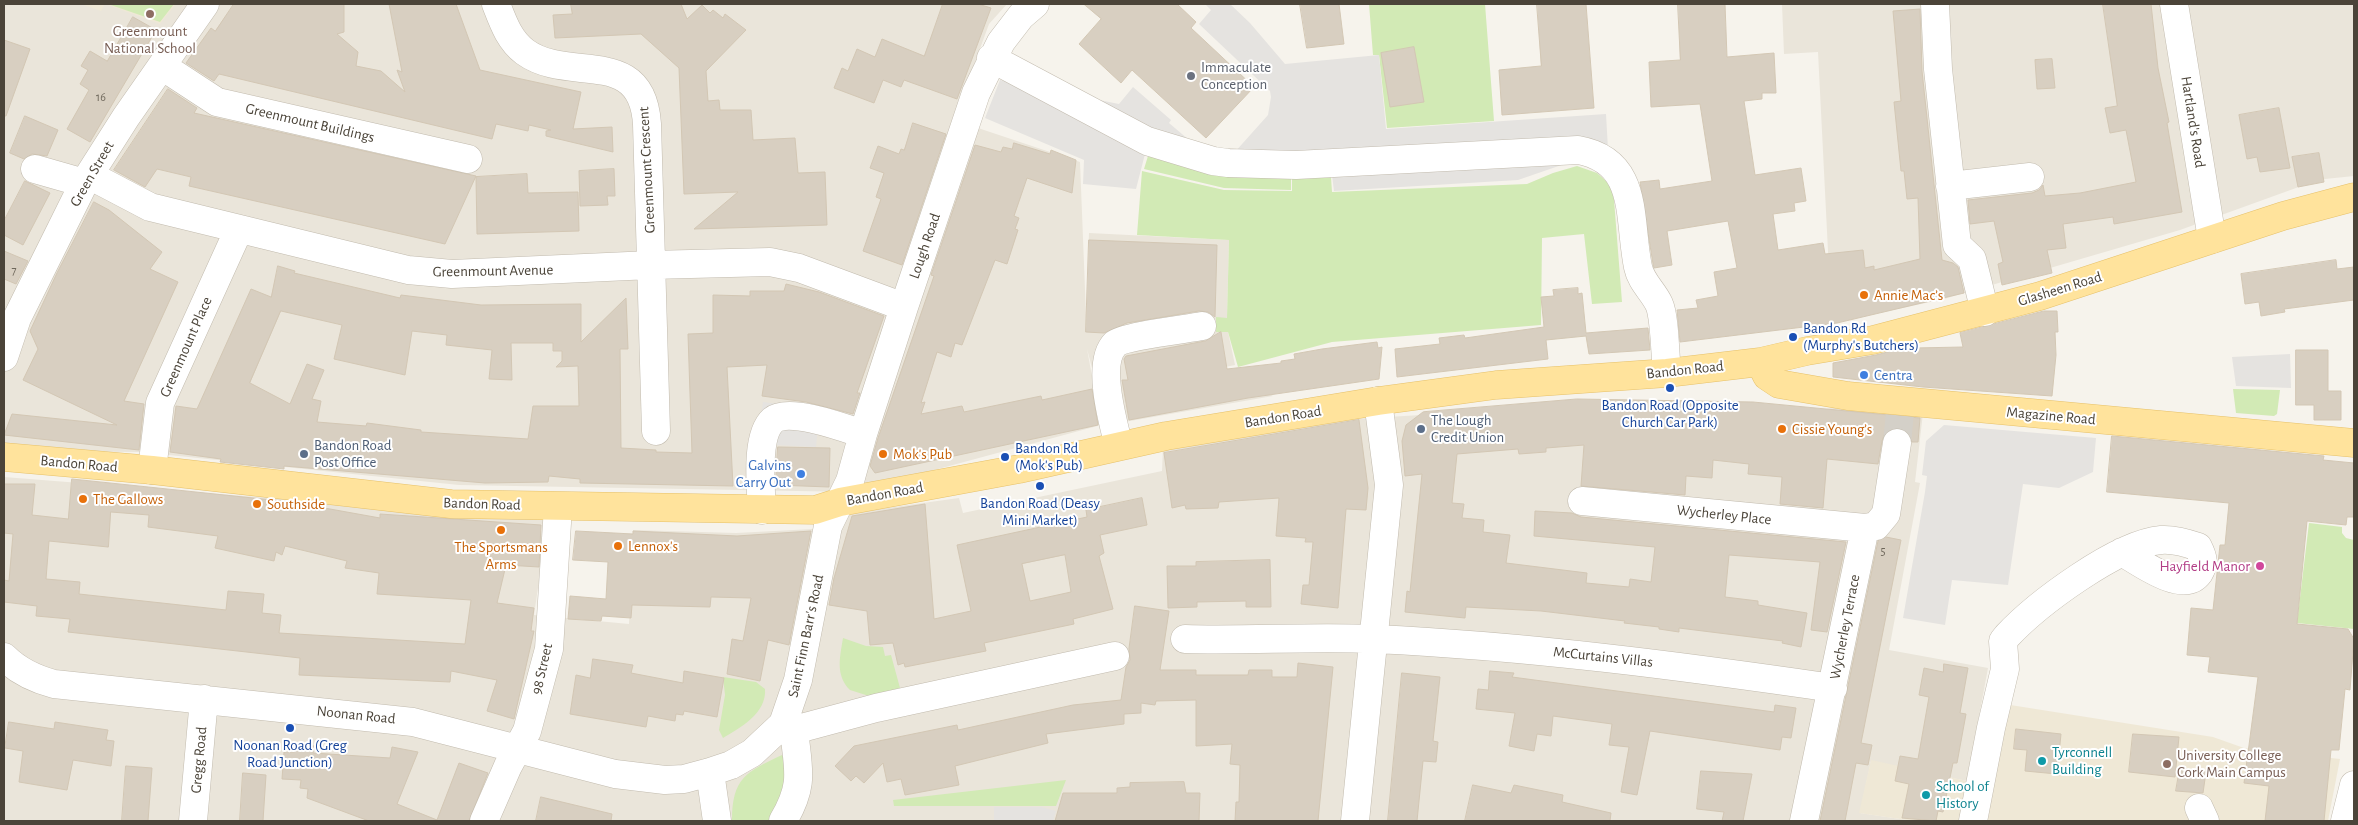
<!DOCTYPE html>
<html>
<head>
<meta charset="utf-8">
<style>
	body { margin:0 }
	#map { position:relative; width:2358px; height:825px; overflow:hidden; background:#f6f3ec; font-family:"Alegreya Sans",sans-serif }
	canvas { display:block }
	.frame { position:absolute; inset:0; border:5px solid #4b4439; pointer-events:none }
</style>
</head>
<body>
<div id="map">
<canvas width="2358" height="825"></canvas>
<div class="frame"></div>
</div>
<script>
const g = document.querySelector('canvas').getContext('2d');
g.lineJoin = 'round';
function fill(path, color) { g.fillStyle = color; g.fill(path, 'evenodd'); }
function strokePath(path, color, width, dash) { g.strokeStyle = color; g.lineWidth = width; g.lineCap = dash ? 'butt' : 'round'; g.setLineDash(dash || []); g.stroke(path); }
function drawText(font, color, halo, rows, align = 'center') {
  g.font = font + ' "Alegreya Sans",sans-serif'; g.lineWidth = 4; g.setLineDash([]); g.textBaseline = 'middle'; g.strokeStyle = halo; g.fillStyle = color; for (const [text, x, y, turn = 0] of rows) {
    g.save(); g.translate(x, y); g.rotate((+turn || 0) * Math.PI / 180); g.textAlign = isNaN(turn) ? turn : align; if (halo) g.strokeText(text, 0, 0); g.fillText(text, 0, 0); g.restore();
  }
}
fill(new Path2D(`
	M4 4H1007L989 24 954 120 1080 162 1086 315 1089 233 1229 240 1227 318 1214 321 1216 332H1228L1235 365 1225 367 1273 396 1107 425 1087 349 1101 425 853 492 459 485 140 452 4 451Z
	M1782 4H2354V176L2325 179 2296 188 2180 230 1944 299 1838 322 1829 271 1818 52 1784 54Z
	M1834 408 1923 413 1915 482 1920 483 1889 650 1988 668 1967 781 1871 761 1860 813 1914 821H4V477L548 520 534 615 629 624 633 530 736 533 813 529 844 514 959 498 963 513 1162 471 1163 448 1355 419 1470 412 1760 415Z`), '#eae5da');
fill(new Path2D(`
	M81 4H176L160 24 105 4 101 11Z
	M2004 704 2213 737 2244 748 2340 759 2328 821H1914L1859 813 1871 760 1967 781 1991 783Z`), '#efe8d6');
fill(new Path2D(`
	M108 4H174L160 22Z
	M1369 4H1485L1494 121 1387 128 1379 55H1373Z
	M1148 156 1219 173 1291 178V190L1224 188 1144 169Z
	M1577 166 1597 173 1613 187 1622 302 1592 304 1584 234 1542 238 1541 325 1332 342 1238 367 1228 332H1216V317L1227 318 1229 240 1137 235 1142 171 1224 190 1292 191V177H1331L1332 192 1527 184 1553 173Z
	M2233 389 2280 390 2277 414 2274 416 2236 413Z
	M2309 523 2342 527V533L2346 538 2354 540V629L2297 623Z
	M843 638 866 646 883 647 885 656 891 655 900 688 869 696 850 690C835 675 840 657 843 638Z
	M723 677 756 682 765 689C767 713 740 728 723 738L719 730 725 695Z
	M782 755C796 776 777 801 769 821H732C732 778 746 772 782 755Z
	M1066 780 1056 806H894L893 800Z`), '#d2eab5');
fill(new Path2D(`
	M1205 4H1230L1250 23 1285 64 1379 55 1386 129 1606 114 1608 149 1518 180 1334 191 1332 175 1145 154 1136 189 1083 184 1084 160 985 118 1000 80 1119 104 1133 87 1171 120 1169 123 1202 151 1234 153 1268 115 1271 97 1270 91 1199 24 1211 10Z
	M2290 354 2291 388 2236 386 2232 357Z
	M763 402 809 408 818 428 816 447 757 444Z
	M1944 425 2096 438 2093 472 2059 488 2023 484 2008 585 1952 580 1945 625 1903 618 1925 492 1927 476 1922 475 1926 441Z
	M994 807H1041L1056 811 1053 821H994Z`), '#e5e3e0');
const building = new Path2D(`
	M234 4H344V32L337 34 358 52 356 66 381 71 405 92 397 70 402 72 389 4H456L480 70 581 92 573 129 612 127 613 152 546 136V131L551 130 529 125 528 131 496 124 492 139 219 74 214 81 186 63 211 28 215 31Z
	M571 4H681L687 19 702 5 710 13 713 10 723 18 725 14 746 30 706 71 708 101 719 100 720 110H751L753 140 795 138 798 173 825 172 827 225 694 229 738 192 684 194 679 68 641 34 555 38 553 15 572 14Z
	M943 4H978L991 8 957 99 904 80 901 87 883 80 874 103 834 88 842 68 848 71 857 49 875 57 882 39 924 56Z
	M1084 4H1177L1196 22 1191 28 1254 87 1206 138 1132 70 1121 83 1079 44 1101 19Z
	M1300 4H1339L1344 44 1307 48Z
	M1537 4H1586L1594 108 1502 115 1499 70 1541 66Z
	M1678 4H1725L1727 57 1774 53 1776 93H1762V99L1744 101 1755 175 1801 168 1806 201 1794 203 1795 211 1773 214 1778 250 1823 243 1825 254 1863 250 1865 268 1874 266V270L1920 259 1918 198 1907 199 1904 171H1901L1894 102 1901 101 1893 11 1920 9 1922 71 1942 260 1953 263 1958 267 1964 293 1837 323 1680 342 1677 310 1698 308 1696 300 1718 296 1714 272 1737 268 1728 221 1667 231 1672 265 1654 268 1653 264 1640 182 1659 180 1660 189 1712 181 1700 104 1651 107 1649 62 1680 60Z
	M2103 4H2151L2158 68 2169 122 2167 123 2182 212 2114 224 2113 217 2063 224 2066 248 2047 250 2052 273 2002 285 1998 264 2003 262 1994 221 1970 224 1968 200 2032 193 2039 190 2043 185 2045 196 2080 193 2136 182 2126 130 2110 133 2105 108 2117 106Z
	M133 17 156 30 90 142 67 129 89 90 80 84 88 70 81 66 90 51 107 61Z
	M4 40 30 49 6 116H4Z
	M1414 47 1424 102 1390 107 1381 53Z
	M2052 59 2055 88 2037 89 2035 60Z
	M168 89 197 108 194 113 476 176 445 244 189 186 191 177 157 169 145 187 114 170Z
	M2279 108 2290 168 2260 172 2257 157 2247 159 2239 115Z
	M25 116 58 130 47 156 32 154 24 159 10 153Z
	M913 123 946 134 902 265 863 251 881 199 876 197 884 173 870 168 878 146 899 154 901 149 904 150Z
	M1014 143 1050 154 1051 150 1076 160 1072 193 1027 178 1014 216 1019 218 1015 229 1018 230 1007 264 995 260 962 345 955 343 951 357 937 352 921 403 925 402 921 414 962 406 964 412 1041 396 1042 400 1092 389 1098 425 875 473 870 466 878 438 934 276 931 275 975 145 1001 152 1003 147 1012 149Z
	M2319 153 2324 182 2298 187 2292 157Z
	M614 169 615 196H607L608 205 580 206 579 171Z
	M527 174 528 193 578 192 579 231 477 234 476 177Z
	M25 181 50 193 23 245 4 235V221Z
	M94 202 109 210 162 252 150 269 178 282 124 401 144 404 139 450 4 435 12 414 117 425 23 380 38 349 30 331 57 273Z
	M1089 240 1217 245 1215 317 1208 312 1199 311 1127 323 1104 333 1086 332Z
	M4 251 28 261 16 284 4 279Z
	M2336 260 2337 269 2354 267V300L2284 309 2285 312 2261 316 2259 302 2245 304 2241 274Z
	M278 266 295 271 294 273 400 298 401 295 481 305 581 304V342L626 298 628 349H620L621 448 656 450V452L692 453 688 334 713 333V295L750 296V291H784L786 284 819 292 884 316 857 393H860L853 414 806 402 762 396 767 365 727 367 733 486 580 483V479L549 476 548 482 485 483 284 466V469L220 462 221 459 170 452 176 406 197 409 251 289 271 297ZM281 311 342 325 334 359 405 375 412 331 447 335 446 345 492 350 489 379 512 380 511 343H553V351H562V361L556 367 578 366 579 406H533L528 439 421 432V430L367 423 366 426 317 422 321 401 312 399 324 370 307 364 290 404 250 383Z
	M1578 288V294L1582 293 1586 333 1648 328 1650 350 1589 354 1586 336 1546 340 1548 359 1397 377 1395 349 1440 344 1439 338 1464 335 1465 338 1544 327 1541 297 1554 296 1553 290Z
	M2044 311H2057L2058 332H2055L2056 355 2052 396 1923 387 1833 377V363L1876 355 1914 345V348L1963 347 1960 333Z
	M1221 332 1227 369 1281 363V361L1295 359 1294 354 1322 349 1377 342 1378 348 1382 347 1379 379 1248 398 1129 420 1122 380H1128L1124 359 1126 356 1205 341Z
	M2296 350H2328V391H2341V420H2314V405H2296Z
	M1577 399 1753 402 1920 418 1918 442H1912L1907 431 1900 428H1892L1885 433 1882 441 1878 464 1827 459 1823 508 1780 504 1782 477 1748 474 1749 464 1713 460 1712 478 1686 476 1685 495 1581 486 1584 445 1546 448V452L1519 454 1518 449 1457 454 1452 503 1464 504 1462 518 1484 520 1483 532 1510 535 1506 563 1587 573 1586 583 1629 587 1630 579 1651 582 1655 547 1534 536 1535 511 1572 513 1581 517 1846 542 1827 632 1811 630 1820 562 1729 555 1725 597 1758 601V605L1807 613 1801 647 1782 643 1783 641 1679 628V632L1659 629V627L1624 623 1625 621 1541 611 1466 607 1465 618 1405 612 1407 591 1410 592 1422 474 1405 476 1402 441 1406 425 1423 412Z
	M1359 420 1368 488 1366 510 1346 509 1338 608 1301 604 1303 585H1309L1313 542H1305L1306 538 1276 536 1279 498 1219 502 1218 508 1186 509 1185 505 1172 508 1164 453Z
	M2112 436 2324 456 2323 460 2354 463V517H2347L2346 525 2307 521 2297 624 2348 629 2354 639 2350 690 2345 689 2339 750H2331L2324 821H2265L2269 786 2244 783 2258 677 2208 672 2210 657 2187 655 2191 608 2213 610 2220 545H2225L2229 503 2107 492Z
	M778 447 830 448 829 487 776 485Z
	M72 479 291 502 380 518V514L541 525 539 567 506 565 497 603 534 608 531 631H534L514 719 487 711 497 680 451 671 450 682 299 675 300 658 68 632 70 619 36 616 37 606 4 602V580L9 581 13 534 4 533V484H35L32 515 68 519ZM111 512 149 515 148 527 218 536 215 548 274 561 276 552 282 555 285 546 347 561 345 568 379 573 377 594 471 600 465 644 279 633 281 615 262 613 264 594 228 591 226 610 79 594 80 582 46 579 49 541 108 547Z
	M1142 498 1147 525 1100 535 1104 553 1099 556 1113 609 1073 619 1074 624 984 643 986 651 905 667 904 663 898 665 893 643 870 645 867 611 829 605 834 578 852 516 925 504 934 619 971 611 957 545 1087 517 1086 510ZM1065 555 1071 592 1030 601 1022 564Z
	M576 531 633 534V531L737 536 811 531 789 645 768 640 760 681 727 674 732 639 743 641 751 598 711 597 710 607 632 605 631 618 602 616 601 621 568 619 570 596 606 599 608 562 573 560Z
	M1886 537 1901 540 1861 743 1872 745 1868 765 1856 763 1845 821H1820L1878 541Z
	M1270 560 1271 607H1246V601L1197 602V607L1168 608 1167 566H1196V562Z
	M1135 606 1169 611 1160 670H1196V675H1248L1249 670H1272V677H1297L1298 663 1333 667 1318 821H1235L1236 802H1239L1240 765 1230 764 1232 744 1196 746V700L1156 701 1155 705 1141 703V713L1124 714V724L1046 734 1048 743 955 766 959 785 905 795 901 779 887 782 883 763 864 783 856 776 851 781 835 766 854 746 957 725 958 730 1073 705 1121 700 1126 667 1130 660 1129 649Z
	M593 659 633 665 631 673 683 683 684 671 724 678 717 717 684 711 683 715 676 714 675 721 648 716 646 727 570 714 576 675 590 678Z
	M1944 664 1968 668 1960 713 1966 714 1957 763H1953L1943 812 1938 811 1936 821 1902 818 1909 784 1895 781 1900 756 1918 759 1929 697 1919 695 1924 668 1943 672Z
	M1490 671 1514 673 1512 677 1774 712 1775 705 1796 708 1791 738 1782 737 1780 750 1650 731 1637 795 1621 792 1629 747 1609 745 1612 724 1553 716 1551 736 1537 734 1534 751 1509 746 1515 713 1476 709 1478 689 1488 690Z
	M1402 673 1440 677 1433 741 1438 742 1436 762 1423 761 1417 821H1388Z
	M9 722 54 729 55 722 108 730 106 740 114 741 111 766 73 760 67 790 19 782 23 751 5 748Z
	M2016 729 2061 734 2057 774 2025 771 2027 750 2014 749Z
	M2133 734 2179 737 2175 777 2129 772Z
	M295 744 314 746 313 753 390 758 392 747 418 752 397 804 437 820 459 763 488 773 469 821H369L307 798 308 789 300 788 301 780 282 779 284 752H294Z
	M126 766 152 768 148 821H122Z
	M2180 768 2206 772 2203 793 2176 791Z
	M1701 771 1752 774 1743 821H1722L1724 812 1697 809Z
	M243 773 266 775 263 821H240Z
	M1184 782 1186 793H1200L1199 821H1055L1063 793H1117V788L1130 787V783Z
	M1473 785 1511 793 1514 785 1563 795 1562 802 1611 813 1610 821H1465Z
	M541 797 612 814 611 821H536Z`);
fill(building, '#d8cfc1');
strokePath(building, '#d3c7b4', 1);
strokePath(new Path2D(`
	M1897 443 1901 402`), '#d4d0c8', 28, [28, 14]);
const minor = new Path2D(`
	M496 4C503 22 509 40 525 52 569 84 642 45 647 124L656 431
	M1935 4 1938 69 1957 245 1972 259 1985 312
	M2174 4 2212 239
	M991 58 1147 141 1213 161 1228 163 1296 165 1578 150C1640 161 1628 219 1638 267 1641 282 1653 291 1659 304 1665 317 1665 356 1667 373
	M162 66 217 102 468 159
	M35 169 84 183
	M89 175 150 207 408 270 452 274 651 265 770 262 799 268 904 307
	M1950 186 2030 177
	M4 357 17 318 84 183 126 117 205 4
	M1119 446C1113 423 1096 363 1115 344 1124 336 1187 329 1202 326
	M152 470 160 403 239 229
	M1582 501 1865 528
	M762 510C761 488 755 436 773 420 788 407 845 428 863 434
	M1185 639C1248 641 1311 636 1374 639 1528 646 1681 666 1833 688
	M4 657C18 671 35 679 54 684L413 722 615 774 665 780 684 779 710 772 731 765 752 753 783 724 798 680 828 526 850 481 863 434 904 307 976 93 1001 42 1021 16 1035 4
	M783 724 794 730 876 708 1115 656
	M710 772 717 821
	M2199 808 2205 821
	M193 821 204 699
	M484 821 508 766 527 731 549 649 558 507
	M783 821C805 784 798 770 794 730
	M1355 821 1389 485 1378 401
	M1804 821 1865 528 1876 526 1886 514 1897 443
	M1973 821 1991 728 2005 669 2003 641 2007 636C2037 604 2117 544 2161 540 2174 539 2187 543 2198 547 2203 557 2205 563 2199 573 2183 595 2138 561 2122 552
	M2345 821 2354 785`);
const major = new Path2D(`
	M1760 362 1767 376 1779 384 1848 396 2354 443
	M4 457 152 470 451 504 815 510 840 502 1019 469 1166 436 1378 401 1496 385 1667 373 1760 362 1807 351 1873 340 2040 296 2283 216 2354 197`);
strokePath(minor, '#c2bbae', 29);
strokePath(major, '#e6c16a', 29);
strokePath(minor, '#fff', 28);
strokePath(major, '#ffe39c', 28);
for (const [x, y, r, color] of [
	[150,14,5,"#8d6e63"],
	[1191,76,5,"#6b7280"],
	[1864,295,5,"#e8710a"],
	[1793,337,5,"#1a4fb4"],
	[1864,375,5,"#3f7fe0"],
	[1670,388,5,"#1a4fb4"],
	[1421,429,5,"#5c6f8a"],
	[1782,429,5,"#e8710a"],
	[304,454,5,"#5c6f8a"],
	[883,454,5,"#e8710a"],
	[1005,457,5,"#1a4fb4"],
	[801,474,5,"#3f7fe0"],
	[1040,486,5,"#1a4fb4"],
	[83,499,5,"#e8710a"],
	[257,504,5,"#e8710a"],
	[501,530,5,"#e8710a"],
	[618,546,5,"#e8710a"],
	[2260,566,5,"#d1479c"],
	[290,728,5,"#1a4fb4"],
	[2042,761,5,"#0f9aa8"],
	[2167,764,5,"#8d6e63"],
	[1926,795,5,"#0f9aa8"]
]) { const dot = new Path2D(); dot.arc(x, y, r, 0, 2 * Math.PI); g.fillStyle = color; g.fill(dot); strokePath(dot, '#fff', 2); }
drawText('12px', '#6e675b', null, [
	["16",101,97],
	["7",14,270],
	["5",1883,551]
]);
drawText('15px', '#785e54', '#fff', [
	["Greenmount",150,31],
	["National School",150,48],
	["University College",2177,755,"left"],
	["Cork Main Campus",2177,772,"left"]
]);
drawText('15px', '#5b616d', '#fff', [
	["Immaculate",1201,67],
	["Conception",1201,84]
], 'left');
drawText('15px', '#4b4439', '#fff', [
	["Hartland's Road",2193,122,81],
	["Greenmount Buildings",310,123,13],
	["Greenmount Crescent",647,170,-93],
	["Green Street",92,174,-60],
	["Lough Road",925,246,-71],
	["Greenmount Avenue",493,271,-1],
	["Glasheen Road",2060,289,-17],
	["Greenmount Place",186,347,-66],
	["Bandon Road",1685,370,-6],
	["Magazine Road",2051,416,5],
	["Bandon Road",1283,417,-9],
	["Bandon Road",79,464,5],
	["Bandon Road",885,494,-10],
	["Bandon Road",482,504,2],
	["Wycherley Place",1724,515,6],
	["Wycherley Terrace",1845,627,-79],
	["Saint Finn Barr's Road",806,636,-78],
	["McCurtains Villas",1603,657,6],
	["98 Street",542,669,-77],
	["Noonan Road",356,715,6],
	["Gregg Road",199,760,-85]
]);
drawText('15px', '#c56008', '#fff', [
	["Annie Mac’s",1874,295],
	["Cissie Young’s",1792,429],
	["Mok's Pub",893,454],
	["The Gallows",93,499],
	["Southside",267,504],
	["Lennox's",628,546],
	["The Sportsmans",501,547,"center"],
	["Arms",501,564,"center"]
], 'left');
drawText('15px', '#164399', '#fff', [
	["Bandon Rd",1803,328,"left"],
	["(Murphy's Butchers)",1803,345,"left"],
	["Bandon Road (Opposite",1670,405],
	["Church Car Park)",1670,422],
	["Bandon Rd",1015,448,"left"],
	["(Mok's Pub)",1015,465,"left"],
	["Bandon Road (Deasy",1040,503],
	["Mini Market)",1040,520],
	["Noonan Road (Greg",290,745],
	["Road Junction)",290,762]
]);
drawText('15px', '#366cbe', '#fff', [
	["Centra",1874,375],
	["Galvins",791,465,"right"],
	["Carry Out",791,482,"right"]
], 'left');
drawText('15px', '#4e5e75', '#fff', [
	["The Lough",1431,420],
	["Credit Union",1431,437],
	["Bandon Road",314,445],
	["Post Office",314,462]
], 'left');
drawText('15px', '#b23c85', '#fff', [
	["Hayfield Manor",2250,566]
], 'right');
drawText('15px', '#0d838f', '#fff', [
	["Tyrconnell",2052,752],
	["Building",2052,769],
	["School of",1936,786],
	["History",1936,803]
], 'left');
</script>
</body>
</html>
